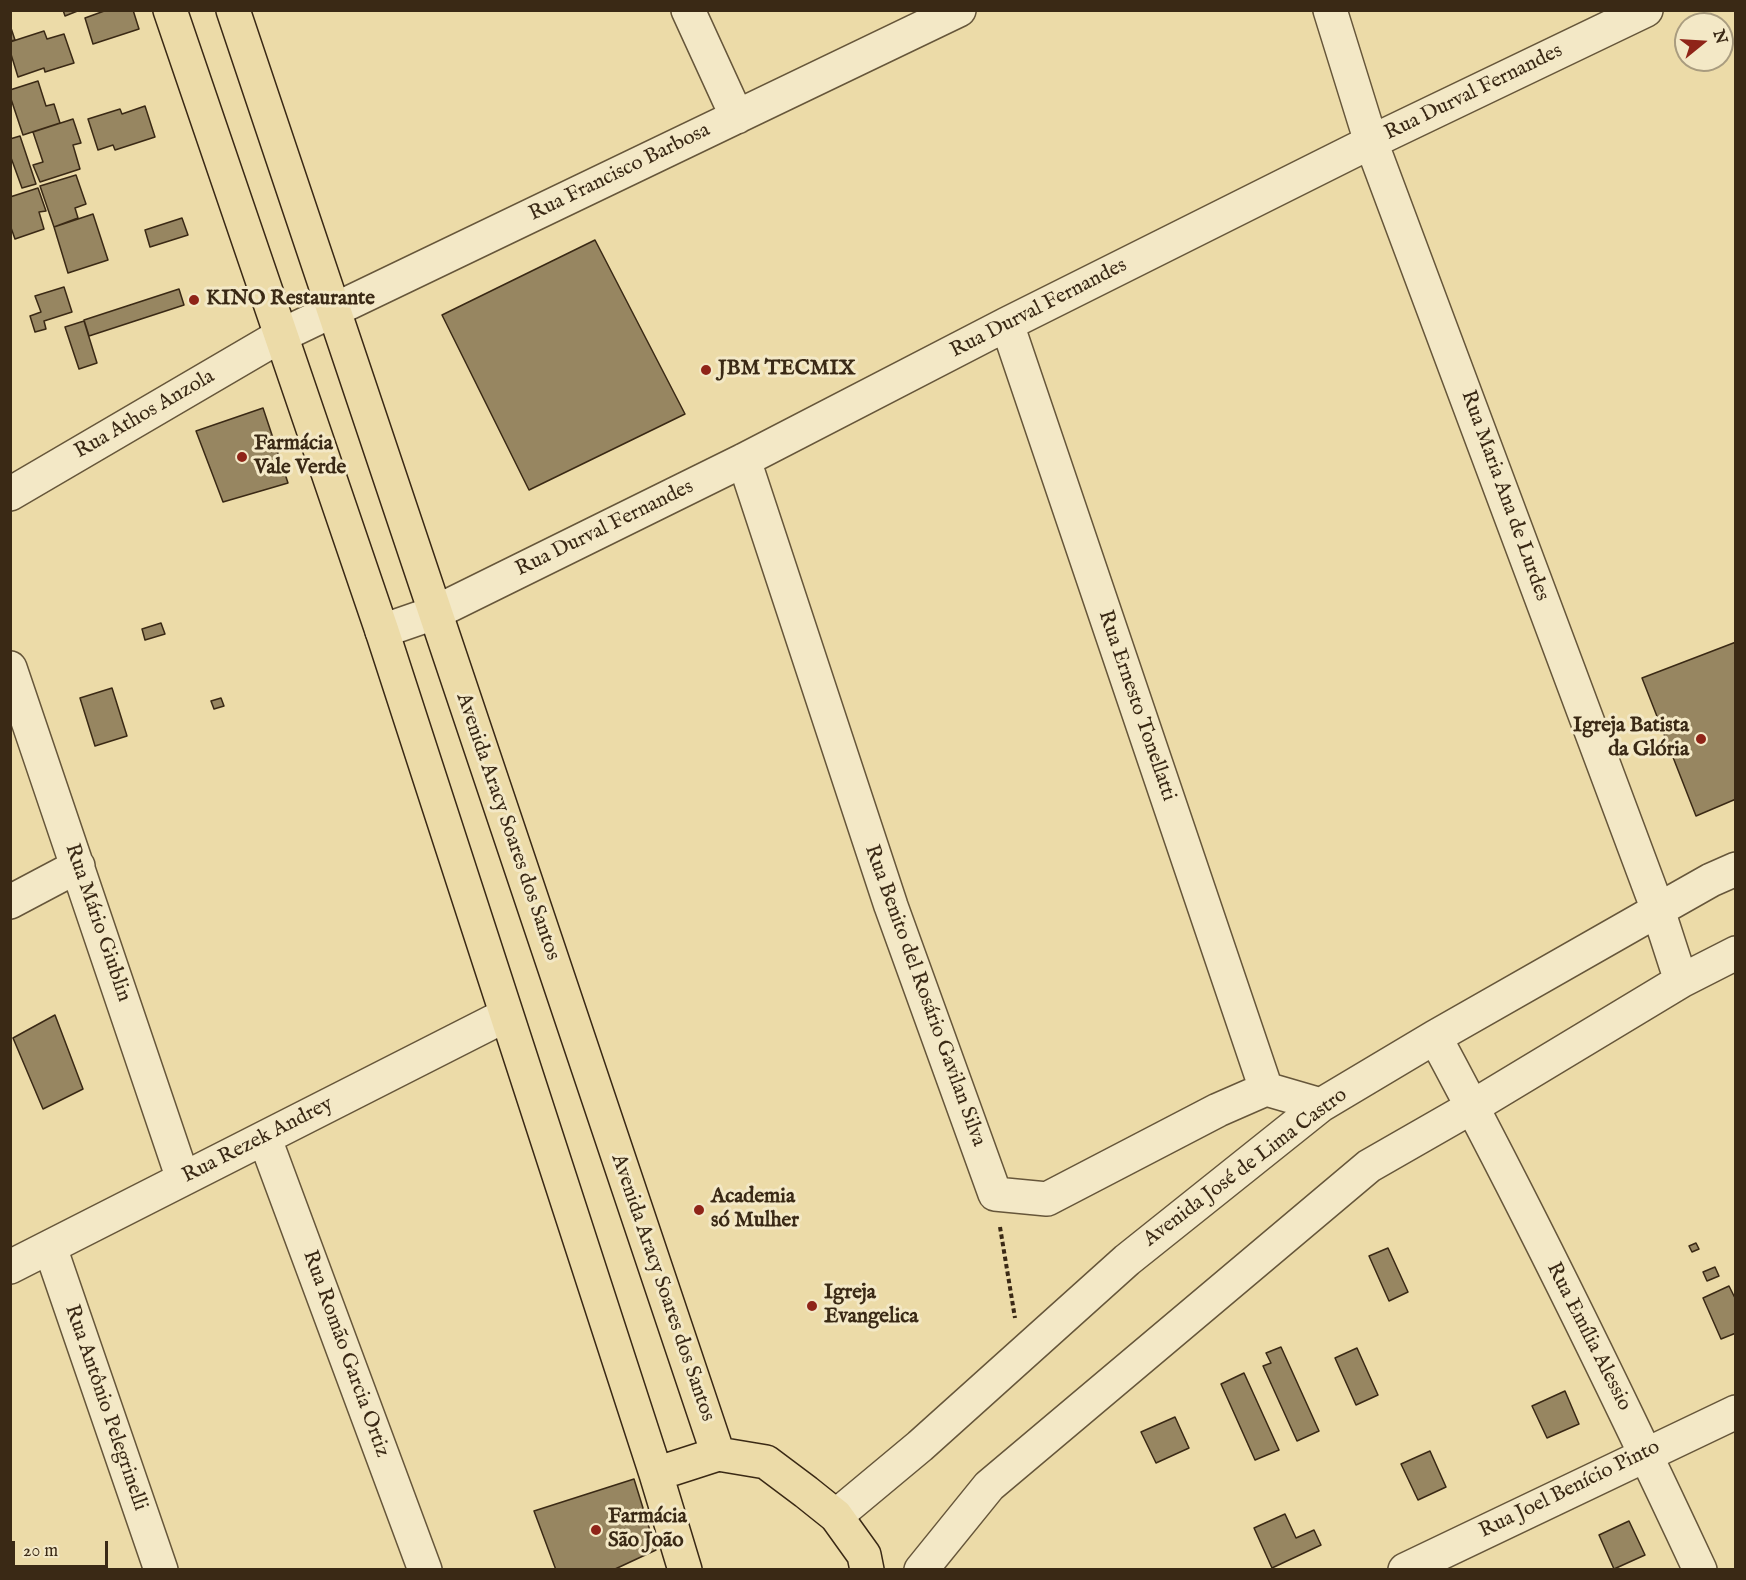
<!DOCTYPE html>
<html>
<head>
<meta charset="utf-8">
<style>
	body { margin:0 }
	#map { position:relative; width:1746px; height:1580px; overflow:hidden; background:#ecdba8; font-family:"IM FELL English",serif }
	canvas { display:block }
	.frame { position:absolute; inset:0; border:12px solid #3a2915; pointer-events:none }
	.north { position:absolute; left:1674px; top:12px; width:60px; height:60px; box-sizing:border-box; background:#f3e8c6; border:2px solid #a99c7f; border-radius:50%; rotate:72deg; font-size:16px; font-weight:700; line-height:24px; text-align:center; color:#3a2915 }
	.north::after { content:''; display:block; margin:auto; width:21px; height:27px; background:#8f2418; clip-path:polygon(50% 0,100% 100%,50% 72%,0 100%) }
	.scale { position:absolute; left:12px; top:1541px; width:96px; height:27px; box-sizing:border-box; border:3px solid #3a2915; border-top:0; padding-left:8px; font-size:18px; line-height:21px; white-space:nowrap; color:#3a2915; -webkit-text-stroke:4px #f3e8c6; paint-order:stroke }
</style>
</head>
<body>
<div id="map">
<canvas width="1746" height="1580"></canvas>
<div class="frame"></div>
<div class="north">N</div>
<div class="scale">20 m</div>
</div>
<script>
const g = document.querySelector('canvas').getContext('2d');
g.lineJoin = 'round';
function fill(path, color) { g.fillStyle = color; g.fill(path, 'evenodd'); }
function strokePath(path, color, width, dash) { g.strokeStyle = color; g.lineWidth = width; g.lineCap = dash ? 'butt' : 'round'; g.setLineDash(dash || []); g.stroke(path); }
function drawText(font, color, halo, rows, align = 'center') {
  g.font = font + ' "IM FELL English",serif'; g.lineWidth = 6; g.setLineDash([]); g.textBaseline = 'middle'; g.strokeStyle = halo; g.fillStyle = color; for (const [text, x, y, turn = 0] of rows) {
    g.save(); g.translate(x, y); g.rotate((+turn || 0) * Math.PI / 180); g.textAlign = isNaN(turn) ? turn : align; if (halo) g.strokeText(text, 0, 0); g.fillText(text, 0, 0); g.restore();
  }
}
const building = new Path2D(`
	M63 10H80L65 16Z
	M107 10H133L139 29 93 44 85 18Z
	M10 25 15 40 10 41Z
	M44 31 47 39 64 34 74 63 45 72 44 68 18 77 10 51V42Z
	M38 81 46 106 54 104 60 123 23 135 10 96V90Z
	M145 106 155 137 115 150 113 145 98 150 88 119 120 109 122 114Z
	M73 119 81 143 73 145 80 169 40 182 33 165 43 162 33 132Z
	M20 136 36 184 22 188 10 155V139Z
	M76 175 86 204 75 208 78 218 54 227 40 186Z
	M38 188 46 211 39 212 44 229 15 239 10 225V197Z
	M93 214 108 260 68 273 54 227Z
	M182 218 188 235 150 247 145 230Z
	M595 240 685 414 529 490 442 315Z
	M64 287 72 312 44 321 46 329 35 332 30 316 41 312 35 296Z
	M179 289 184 305 89 336 84 320Z
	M84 321 97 363 79 369 65 327Z
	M263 408 288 483 223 502 196 431Z
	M161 623 165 634 145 640 142 629Z
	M1736 642V799L1696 816 1642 678Z
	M112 688 127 736 95 746 80 698Z
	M221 698 224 706 214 709 211 701Z
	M55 1015 83 1089 43 1109 13 1038Z
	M1696 1243 1699 1249 1692 1252 1689 1246Z
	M1388 1248 1408 1292 1389 1301 1369 1256Z
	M1715 1267 1719 1276 1707 1281 1703 1272Z
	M1729 1286 1736 1300V1333L1721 1339 1703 1298Z
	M1281 1347 1319 1431 1297 1441 1263 1366 1271 1363 1266 1353Z
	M1357 1348 1378 1395 1356 1405 1335 1358Z
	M1244 1373 1279 1450 1255 1460 1221 1384Z
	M1565 1391 1579 1424 1547 1438 1532 1406Z
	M1175 1417 1189 1448 1156 1463 1141 1432Z
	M1430 1451 1446 1487 1418 1500 1401 1464Z
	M634 1479 656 1550 613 1570H556L534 1511Z
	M1285 1514 1296 1538 1314 1530 1321 1545 1272 1568 1254 1528Z
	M1629 1521 1645 1555 1614 1569 1599 1535Z`);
fill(building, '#978661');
strokePath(building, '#3a2915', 1.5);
const minor = new Path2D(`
	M688 10 737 117
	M1330 10 1371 142 1658 910 1681 981
	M1007 324 1266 1089
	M744 460 891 906 995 1194 1047 1199 1218 1110 1266 1089 1321 1105
	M10 494 280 336 959 10
	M382 631 434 613 744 460 1007 324 1371 142 1646 10
	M10 668 183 1179
	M10 902 78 866
	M1435 1037C1529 1212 1616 1390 1700 1570
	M265 1139 425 1570
	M50 1247 161 1570
	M10 1267 506 1015
	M836 1516 920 1446 1127 1260 1321 1105 1435 1037 1658 910 1711 880 1736 869
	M921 1570 989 1486 1369 1166 1472 1107 1681 981 1736 953
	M1405 1570 1736 1412`);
const major = new Path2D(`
	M170 10 382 631 656 1474 685 1570
	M233 10 718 1454 766 1462 806 1492 836 1516 864 1555 867 1570
	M656 1474 718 1454`);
strokePath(minor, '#66563a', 36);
strokePath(major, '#3a2915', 36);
strokePath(new Path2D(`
	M1000 1227 1015 1318`), '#3a2915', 4, [4.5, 3]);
strokePath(minor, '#f3e8c6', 33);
strokePath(major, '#ecdba8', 33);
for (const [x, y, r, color] of [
	[194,300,6,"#8f2418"],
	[706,370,6,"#8f2418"],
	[242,457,6,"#8f2418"],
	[1701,739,6,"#8f2418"],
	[699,1210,6,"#8f2418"],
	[812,1306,6,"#8f2418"],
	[596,1530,6,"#8f2418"]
]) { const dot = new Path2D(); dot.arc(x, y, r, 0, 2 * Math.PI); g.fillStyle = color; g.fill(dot); strokePath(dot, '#f3e8c6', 2); }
drawText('21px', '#3a2915', '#f3e8c6', [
	["Rua Durval Fernandes",1474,93,-26],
	["Rua Francisco Barbosa",620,173,-26],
	["Rua Durval Fernandes",1039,309,-27],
	["Rua Athos Anzola",145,415,-30],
	["Rua Maria Ana de Lurdes",1504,496,70],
	["Rua Durval Fernandes",605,529,-26],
	["Rua Ernesto Tonellatti",1136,706,71],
	["Avenida Aracy Soares dos Santos",507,827,71],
	["Rua Mário Giublin",97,923,71],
	["Rua Benito del Rosário Gavilan Silva",924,996,70],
	["Rua Rezek Andrey",258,1141,-27],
	["Avenida José de Lima Castro",1246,1168,-37],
	["Avenida Aracy Soares dos Santos",662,1288,71],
	["Rua Emília Alessio",1588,1337,63],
	["Rua Romão Garcia Ortiz",345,1354,70],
	["Rua Antônio Pelegrinelli",105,1408,71],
	["Rua Joel Benício Pinto",1570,1490,-26]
]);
drawText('bold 21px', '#3a2915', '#f3e8c6', [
	["KINO Restaurante",206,300],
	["JBM TECMIX",718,370],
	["Farmácia",254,445],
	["Vale Verde",254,469],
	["Igreja Batista",1689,727,"right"],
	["da Glória",1689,751,"right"],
	["Academia",711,1198],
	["só Mulher",711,1222],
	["Igreja",824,1294],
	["Evangelica",824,1318],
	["Farmácia",608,1518],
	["São João",608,1542]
], 'left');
</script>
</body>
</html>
